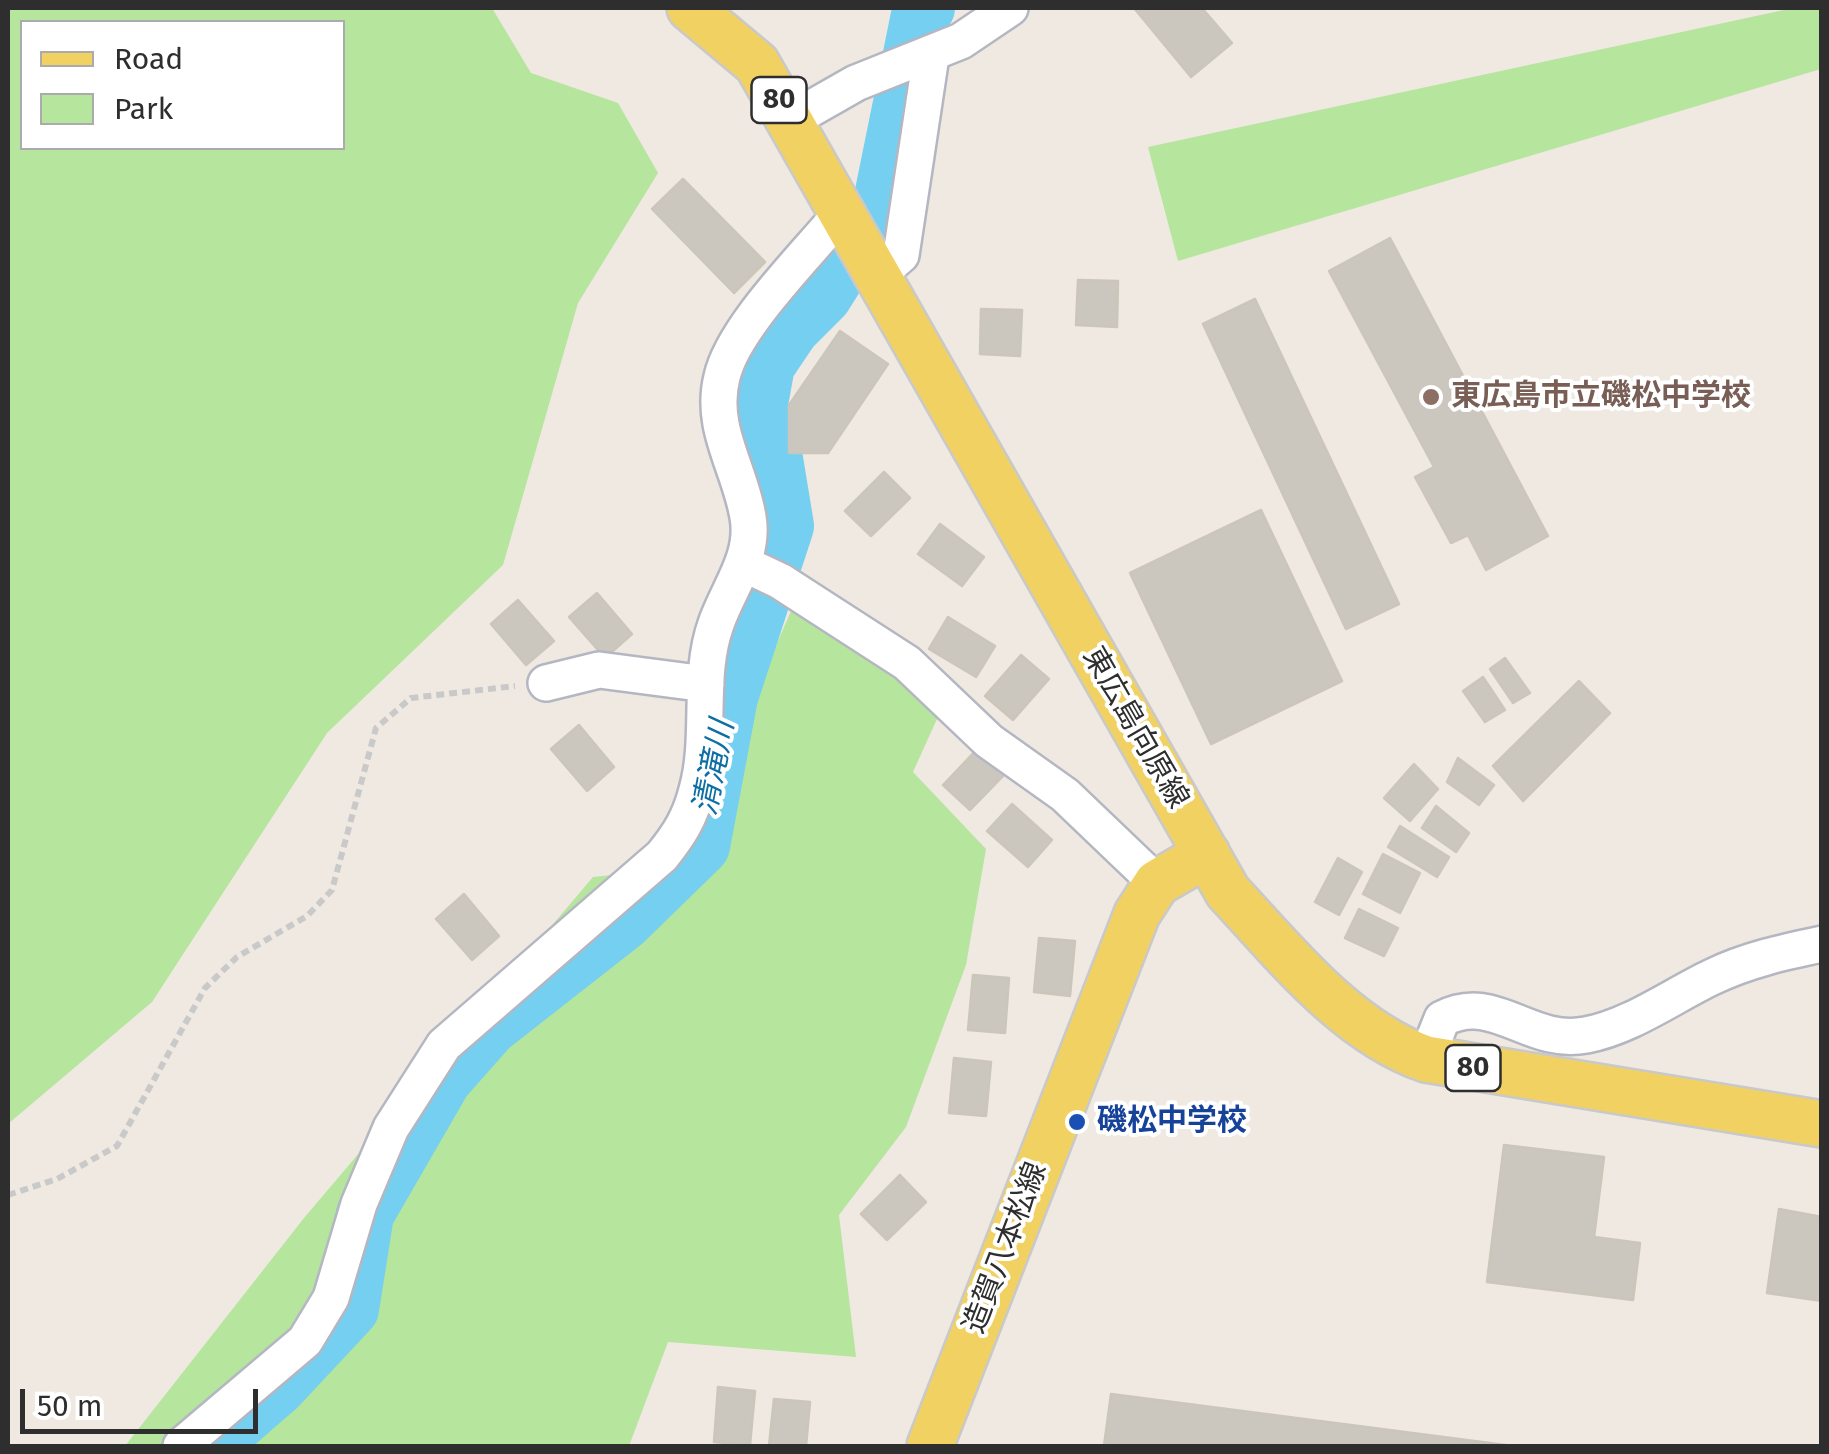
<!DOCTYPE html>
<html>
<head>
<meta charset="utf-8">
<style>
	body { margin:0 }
	#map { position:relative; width:1829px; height:1454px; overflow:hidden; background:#efe9e1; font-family:"Fira Sans",sans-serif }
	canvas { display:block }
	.frame { position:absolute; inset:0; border:10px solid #2e2e2e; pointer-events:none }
	.legend { position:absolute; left:20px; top:20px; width:325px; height:130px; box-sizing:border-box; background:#fff; border:2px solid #ababab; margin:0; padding:12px 18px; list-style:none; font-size:30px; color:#2e2e2e }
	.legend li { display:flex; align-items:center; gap:20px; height:50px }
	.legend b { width:50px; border:2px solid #ababab }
	.scale { position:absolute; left:20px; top:1389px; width:238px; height:45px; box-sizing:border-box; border:5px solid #2e2e2e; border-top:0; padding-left:12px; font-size:30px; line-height:35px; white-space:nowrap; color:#2e2e2e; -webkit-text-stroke:8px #fff; paint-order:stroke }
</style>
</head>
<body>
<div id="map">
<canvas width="1829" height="1454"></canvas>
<div class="frame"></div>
<ul class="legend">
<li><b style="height:12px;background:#f2d163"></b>Road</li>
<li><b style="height:28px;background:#b6e59e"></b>Park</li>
</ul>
<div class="scale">50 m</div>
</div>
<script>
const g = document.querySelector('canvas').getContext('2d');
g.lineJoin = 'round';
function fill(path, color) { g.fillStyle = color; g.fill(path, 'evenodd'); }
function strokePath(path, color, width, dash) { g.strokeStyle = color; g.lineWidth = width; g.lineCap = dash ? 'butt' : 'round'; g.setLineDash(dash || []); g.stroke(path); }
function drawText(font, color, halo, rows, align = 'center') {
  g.font = font + ' "Fira Sans","Noto Sans JP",sans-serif'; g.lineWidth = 8; g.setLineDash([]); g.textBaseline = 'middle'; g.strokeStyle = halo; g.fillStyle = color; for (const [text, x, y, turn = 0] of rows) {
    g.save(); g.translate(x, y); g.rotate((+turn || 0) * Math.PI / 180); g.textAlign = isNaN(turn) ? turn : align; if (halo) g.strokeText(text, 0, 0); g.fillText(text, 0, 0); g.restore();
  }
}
fill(new Path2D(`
	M8 8H492L531 73 618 103 658 173 578 303 503 565 327 733 152 1002 8 1124ZM22 22H342V148H22Z
	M1793 8H1821V69L1178 261 1148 147Z
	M799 593 946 699 913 772 986 849 966 965 906 1127 839 1215 856 1357 668 1342 629 1446H125L304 1218 593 877 678 868Z`), '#b6e59e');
strokePath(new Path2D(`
	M209 1446 278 1386 350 1309 365 1214 443 1079 489 1027 623 922 701 846 729 697 785 526 774 459 758 409 766 365 791 328 823 296 882 202 920 15 926 8`), '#75cff0', 58);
const building = new Path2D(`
	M1134 8H1202L1232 43 1191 77Z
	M683 179 765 262 734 293 652 209Z
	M1390 238 1548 536 1486 570 1468 535 1451 543 1415 477 1434 467 1329 271Z
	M1078 280 1118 281 1117 327 1076 325Z
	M1255 299 1399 604 1346 629 1203 324Z
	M981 309 1022 310 1020 356 980 354Z
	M840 331 888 364 828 453H789V405Z
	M884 472 910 498 871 536 845 511Z
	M1261 510 1342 681 1211 744 1130 573Z
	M940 524 984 557 962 586 918 554Z
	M597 593 632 634 605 658 569 617Z
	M518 600 554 641 526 665 491 624Z
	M948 617 995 646 976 677 929 649Z
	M1021 655 1049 679 1013 720 985 696Z
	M1505 658 1530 693 1513 703 1490 669Z
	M1483 677 1505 710 1485 722 1463 691Z
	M1579 681 1610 713 1523 801 1493 766Z
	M579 725 614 767 587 791 551 749Z
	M981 745 1008 771 970 810 943 785Z
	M1458 758 1494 785 1479 805 1447 782Z
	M1414 764 1438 789 1410 821 1384 798Z
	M1012 804 1052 840 1028 867 987 831Z
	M1436 806 1469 833 1456 852 1422 828Z
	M1400 826 1449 857 1437 877 1388 847Z
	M1383 854 1420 873 1400 913 1363 894Z
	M1338 858 1362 872 1339 915 1315 902Z
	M464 894 499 936 472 960 436 919Z
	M1359 909 1398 928 1384 956 1345 938Z
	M1039 938 1075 941 1070 996 1034 992Z
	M973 975 1009 978 1005 1033 968 1030Z
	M954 1058 991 1062 986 1116 949 1113Z
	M1504 1145 1604 1157 1594 1237 1640 1243 1633 1300 1487 1282Z
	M900 1175 926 1202 887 1240 861 1214Z
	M1779 1209 1822 1217V1301L1767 1293Z
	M718 1387 755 1391 750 1445 714 1442Z
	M1111 1394 1513 1446H1104Z
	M774 1399 810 1402 806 1446H769Z`);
fill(building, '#cbc7bf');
strokePath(building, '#cbc5ba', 2.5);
const minor = new Path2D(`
	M791 120 856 83 961 41 1010 8
	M878 275 901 255 931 56
	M744 564 780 581 907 663 989 741 1065 795 1157 883
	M546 683 599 670 706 684
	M1426 1059 1442 1019C1495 991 1528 1046 1586 1035 1630 1027 1672 996 1712 977 1747 960 1784 952 1822 944
	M181 1446 305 1341 331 1298 359 1204 391 1128 444 1045 662 856C679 835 690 818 697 790 712 737 697 677 716 624 728 589 755 557 748 517 740 468 709 428 722 377 733 327 808 254 842 212`);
const major = new Path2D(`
	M690 8 757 64 1228 892C1285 953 1346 1031 1426 1059L1822 1124
	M930 1446 1137 914 1157 883 1207 854`);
strokePath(minor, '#b4b7c1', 40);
strokePath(major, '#c9c9c9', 50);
strokePath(new Path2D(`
	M8 1195 57 1179 117 1146 205 988 237 957 307 916 332 890 376 728 411 698 515 686`), '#c9c9c9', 6, [8, 5]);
strokePath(minor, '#fff', 35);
strokePath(major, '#f2d163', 45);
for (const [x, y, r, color] of [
	[1431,397,10,"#8d6e63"],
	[1077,1122,10,"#1a4fb4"]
]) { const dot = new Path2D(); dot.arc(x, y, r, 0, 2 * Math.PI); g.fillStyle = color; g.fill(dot); strokePath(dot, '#fff', 4); }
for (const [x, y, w] of [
	[779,100,55],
	[1473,1068,55]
]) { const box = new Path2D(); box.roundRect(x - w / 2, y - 23, w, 46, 8); g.fillStyle = '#fff'; g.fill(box); strokePath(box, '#2e2e2e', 2.5); }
drawText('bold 28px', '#2e2e2e', null, [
	["80",779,100],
	["80",1473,1068]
]);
drawText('bold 30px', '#785e54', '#fff', [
	["東広島市立磯松中学校",1451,397]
], 'left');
drawText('30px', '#2e2e2e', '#fff', [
	["東広島向原線",1135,728,60],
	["造賀八本松線",1006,1248,-69]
]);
drawText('bold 30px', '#164399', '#fff', [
	["磯松中学校",1097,1122]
], 'left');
drawText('italic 32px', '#0d6fa3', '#fff', [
	["清滝川",715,768,-79]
]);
</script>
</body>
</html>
